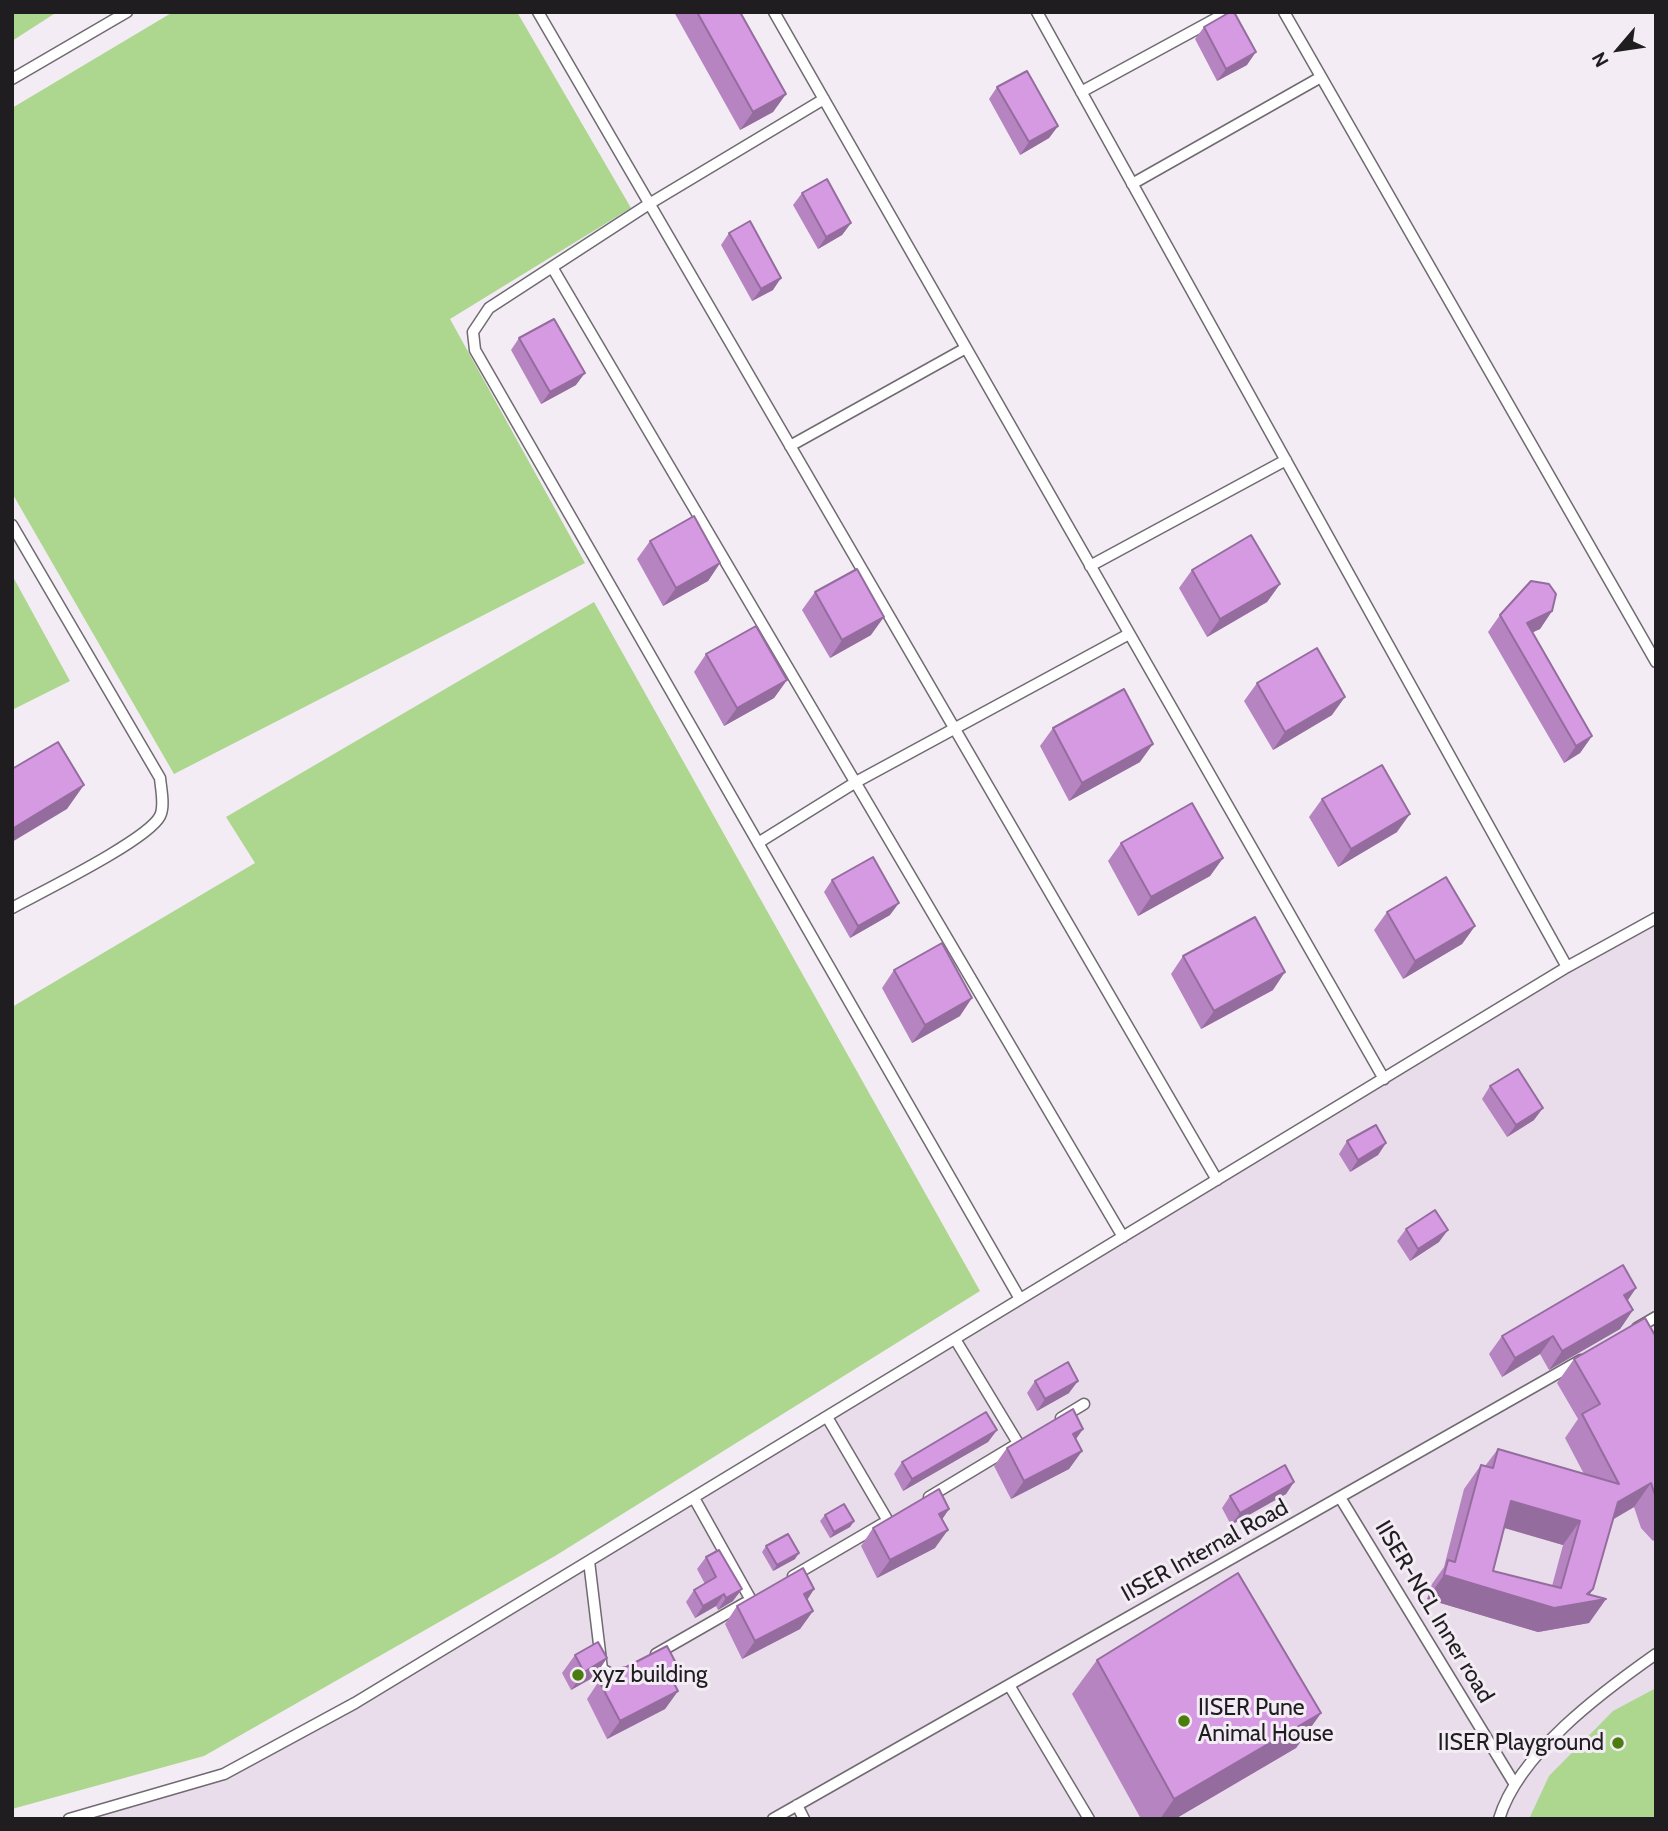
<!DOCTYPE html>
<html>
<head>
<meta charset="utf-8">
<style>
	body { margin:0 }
	#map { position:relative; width:1668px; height:1831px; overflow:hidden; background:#f3ecf5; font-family:Cabin,sans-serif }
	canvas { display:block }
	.frame { position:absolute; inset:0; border:14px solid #1f1d20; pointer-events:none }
	.north { position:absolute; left:1584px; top:14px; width:70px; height:70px; -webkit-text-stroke:5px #f3ecf5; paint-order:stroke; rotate:241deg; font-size:19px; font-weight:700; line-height:28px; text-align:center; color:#1f1d20 }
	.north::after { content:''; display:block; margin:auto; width:24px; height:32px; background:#1f1d20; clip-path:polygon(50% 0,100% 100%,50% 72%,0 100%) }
</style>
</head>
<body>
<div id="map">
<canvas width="1668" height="1831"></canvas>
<div class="frame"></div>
<div class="north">N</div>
</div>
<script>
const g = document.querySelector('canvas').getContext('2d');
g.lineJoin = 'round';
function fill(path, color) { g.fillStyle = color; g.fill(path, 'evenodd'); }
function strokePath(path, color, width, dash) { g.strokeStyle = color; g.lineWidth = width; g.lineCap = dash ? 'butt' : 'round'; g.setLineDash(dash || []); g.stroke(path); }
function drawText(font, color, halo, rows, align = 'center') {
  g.font = font + ' Cabin,sans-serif'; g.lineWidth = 6; g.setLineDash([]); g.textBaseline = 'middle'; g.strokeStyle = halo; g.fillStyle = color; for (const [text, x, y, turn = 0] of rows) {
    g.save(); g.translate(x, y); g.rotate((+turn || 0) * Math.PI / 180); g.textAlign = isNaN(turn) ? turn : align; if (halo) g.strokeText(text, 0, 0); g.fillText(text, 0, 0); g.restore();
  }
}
fill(new Path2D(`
	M1656 918V1819H93L224 1774 1567 967Z`), '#e9ddec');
fill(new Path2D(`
	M12 12H57L12 41Z
	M173 12H517L631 208 450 319 585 563 174 774 12 493V108Z
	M12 575 70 681 12 710Z
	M594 602 980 1291 555 1556 204 1756 12 1809V1007L255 863 226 817Z
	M1656 1688V1819H1529L1549 1776 1613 1711Z`), '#add68e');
const lane = new Path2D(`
	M538 12 1217 1180
	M774 12 1384 1079
	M1037 12 1567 967
	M1284 12 1656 662
	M12 79 127 12
	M1081 92 1228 12
	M824 99 649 204 489 308 473 332 475 350 1020 1299
	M1132 184 1321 77
	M552 267 1123 1237
	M790 446 966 348
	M12 525 160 778C161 789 165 806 160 816 148 840 41 892 12 908
	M1090 566 1286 460
	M758 843 856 782 1129 634
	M1637 1328 1656 1317
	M955 1339 1018 1443
	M827 1417 888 1521
	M1061 1418 1084 1404
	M929 1497 1017 1444
	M694 1498 751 1600
	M1341 1499 1514 1783
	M589 1561 602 1669 616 1677 624 1673
	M793 1576 882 1524
	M656 1654 745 1603
	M1009 1685 1089 1819
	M797 1805 804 1819
	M69 1819 224 1774 355 1703 1567 967 1656 918
	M773 1819 1581 1360
	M1499 1819C1519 1753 1602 1692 1656 1654`);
strokePath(lane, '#706a71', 13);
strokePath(lane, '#fff', 10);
fill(new Path2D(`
	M674 12H740L786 94 773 112 740 130Z
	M1204 27 1247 65 1217 81 1195 39Z
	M997 87 1058 126 1049 138 1020 155 989 99Z
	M802 193 851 223 842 235 818 249 793 205Z
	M729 233 773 290 752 301 721 245Z
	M519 338 576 385 541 404 511 350Z
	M650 541 720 563 708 581 663 606 637 559Z
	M1192 570 1280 584 1267 602 1207 637 1179 588Z
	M815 592 871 635 830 658 802 610Z
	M1552 611 1540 629 1532 632 1592 736 1580 753 1564 763 1488 632 1500 615Z
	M706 654 787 680 774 698 724 726 694 672Z
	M1257 683 1332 715 1273 750 1244 701Z
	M1053 728 1140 762 1069 801 1040 746Z
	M1322 799 1397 832 1338 867 1309 817Z
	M1121 843 1223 858 1210 876 1138 916 1108 861Z
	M832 880 890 915 850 938 824 892Z
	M1387 912 1475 926 1462 944 1403 979 1374 930Z
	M1183 956 1273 990 1201 1029 1171 974Z
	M894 970 960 1016 912 1043 882 988Z
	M1490 1086 1534 1120 1507 1137 1482 1099Z
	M1347 1141 1386 1143 1378 1155 1350 1172 1339 1154Z
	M1406 1229 1439 1242 1410 1261 1397 1241Z
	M1636 1288 1627 1301 1633 1310 1620 1329 1549 1370 1540 1354 1502 1377 1489 1354 1502 1336Z
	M1656 1337V1542L1652 1540 1641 1528 1634 1507 1613 1519 1593 1589 1589 1595 1606 1599 1589 1623 1538 1632 1427 1599 1432 1584 1444 1567 1464 1489 1481 1465 1485 1466 1498 1449 1584 1474 1565 1438 1578 1419 1557 1383 1574 1359ZM1504 1528 1563 1545 1552 1586 1493 1571Z
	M1035 1381 1069 1393 1037 1411 1027 1393Z
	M1083 1429 1076 1439 1082 1451 1069 1469 1011 1499 994 1466 1007 1448Z
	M997 1430 988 1442 903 1491 894 1474 902 1462Z
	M1294 1482 1286 1494 1231 1525 1222 1508 1230 1496Z
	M949 1509 942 1519 935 1548 877 1578 861 1546 873 1528Z
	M825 1515 854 1521 850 1527 830 1538 820 1521Z
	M766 1546 795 1559 773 1571 762 1552Z
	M706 1557 733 1601 718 1610 716 1606 695 1618 686 1602 694 1590 705 1584 697 1569Z
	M814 1589 807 1600 813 1611 800 1629 742 1659 725 1624 737 1606Z
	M575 1655 607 1658 594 1677 571 1690 562 1673Z
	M1097 1660 1321 1713 1296 1748 1175 1819H1141L1072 1694Z
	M672 1680 678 1691 665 1709 607 1739 587 1699 599 1681Z`), '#b784c2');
fill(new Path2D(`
	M1256 52 1247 65 1217 81 1226 69Z
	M786 94 773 112 740 130 753 112Z
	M1058 126 1049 138 1020 155 1029 142Z
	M851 223 842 235 818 249 826 237Z
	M781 278 773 290 752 301 761 289Z
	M585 373 576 385 541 404 550 392Z
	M720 563 708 581 663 606 676 588Z
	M1280 584 1267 602 1207 637 1220 619Z
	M1552 611 1540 629 1515 641 1527 623Z
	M884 617 871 635 830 658 842 640Z
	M787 680 774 698 724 726 737 708Z
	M1345 697 1332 715 1273 750 1285 732Z
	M1592 736 1580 753 1564 763 1576 746Z
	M1153 744 1140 762 1069 801 1082 783Z
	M84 785 67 809 12 842V829Z
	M1410 814 1397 832 1338 867 1351 849Z
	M1223 858 1210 876 1138 916 1151 897Z
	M899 903 890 915 850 938 858 926Z
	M1475 926 1462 944 1403 979 1415 961Z
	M1285 972 1273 990 1201 1029 1214 1011Z
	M972 998 960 1016 912 1043 925 1025Z
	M1543 1108 1534 1120 1507 1137 1516 1125Z
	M1386 1143 1378 1155 1350 1172 1358 1160Z
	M1448 1230 1439 1242 1410 1261 1418 1249Z
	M1636 1288 1624 1306V1295Z
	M1633 1310 1620 1329 1549 1370 1562 1351Z
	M1553 1336 1540 1354 1502 1377 1515 1358Z
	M1078 1381 1069 1393 1037 1411 1045 1399Z
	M1083 1429 1070 1447 1073 1434Z
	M997 1430 988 1442 903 1491 912 1479Z
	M1082 1451 1069 1469 1011 1499 1024 1481Z
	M1294 1482 1286 1494 1231 1525 1240 1513Z
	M1651 1483 1634 1507 1602 1526 1618 1502Z
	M1511 1501 1580 1521 1563 1545 1495 1525Z
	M949 1509 937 1527 939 1514Z
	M854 1521 850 1527 830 1538 834 1532Z
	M948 1530 935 1548 877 1578 890 1560Z
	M799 1553 795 1559 773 1571 777 1565Z
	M1444 1575 1587 1594 1593 1589 1584 1603 1606 1599 1589 1623 1538 1632 1427 1599Z
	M742 1589 733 1601 718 1610 726 1598Z
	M814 1589 802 1608 804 1594Z
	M724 1594 716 1606 695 1618 703 1606Z
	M813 1611 800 1629 742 1659 755 1641Z
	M607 1658 594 1677 571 1690 584 1672Z
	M679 1669 667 1688 669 1674Z
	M678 1691 665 1709 607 1739 620 1721Z
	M1321 1713 1296 1748 1175 1819H1160L1174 1799Z`), '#956c9e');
const building = new Path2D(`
	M697 12H740L786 94 753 112Z
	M1230 12H1234L1256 52 1226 69 1204 27Z
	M1027 71 1058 126 1029 142 997 87Z
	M827 179 851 223 826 237 802 193Z
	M750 221 781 278 761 289 729 233Z
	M554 319 585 373 550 392 519 338Z
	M694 516 720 563 676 588 650 541Z
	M1251 535 1280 584 1220 619 1192 570Z
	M857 569 884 617 842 640 815 592Z
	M1531 581 1549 584 1556 594 1552 611 1527 623 1592 736 1576 746 1500 615Z
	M756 626 787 680 737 708 706 654Z
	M1317 648 1345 697 1285 732 1257 683Z
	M1124 689 1153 744 1082 783 1053 728Z
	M58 742 84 785 12 829V769Z
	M1382 765 1410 814 1351 849 1322 799Z
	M1192 803 1223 858 1151 897 1121 843Z
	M873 857 899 903 858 926 832 880Z
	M1446 877 1475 926 1415 961 1387 912Z
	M1255 917 1285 972 1214 1011 1183 956Z
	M942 943 972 998 925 1025 894 970Z
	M1518 1069 1543 1108 1516 1125 1490 1086Z
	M1376 1125 1386 1143 1358 1160 1347 1141Z
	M1435 1210 1448 1230 1418 1249 1406 1229Z
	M1623 1265 1636 1288 1624 1295 1633 1310 1562 1351 1553 1336 1515 1358 1502 1336Z
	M1645 1318 1656 1337V1498L1651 1483 1618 1502 1593 1589 1587 1594 1606 1599 1554 1608 1444 1575 1448 1560 1455 1562 1481 1465 1493 1468 1498 1449 1619 1484 1582 1414 1600 1404 1574 1359ZM1511 1501 1580 1521 1561 1588 1493 1571Z
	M1068 1362 1078 1381 1045 1399 1035 1381Z
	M1073 1409 1083 1429 1073 1434 1082 1451 1024 1481 1007 1448Z
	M986 1412 997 1430 912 1479 902 1462Z
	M1285 1465 1294 1482 1240 1513 1230 1496Z
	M939 1489 949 1509 939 1514 948 1530 890 1560 873 1528Z
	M844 1504 854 1521 834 1532 825 1515Z
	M788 1534 799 1553 777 1565 766 1546Z
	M719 1550 742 1589 726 1598 724 1594 703 1606 694 1590 716 1577 706 1557Z
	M803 1568 814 1589 804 1594 813 1611 755 1641 737 1606Z
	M1238 1573 1321 1713 1174 1799 1097 1660Z
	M598 1642 607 1658 584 1672 575 1655Z
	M667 1646 679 1669 669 1674 678 1691 620 1721 599 1681Z`);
fill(building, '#d59ae2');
strokePath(building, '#956c9e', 2);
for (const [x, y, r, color] of [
	[578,1675,7,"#4b7d0e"],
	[1184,1721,7,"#4b7d0e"],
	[1618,1743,7,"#4b7d0e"]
]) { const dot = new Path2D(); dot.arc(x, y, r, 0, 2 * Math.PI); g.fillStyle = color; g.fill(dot); strokePath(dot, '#f3ecf5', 2.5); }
drawText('23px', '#1f1d20', '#f3ecf5', [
	["IISER Internal Road",1205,1551,-29],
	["IISER-NCL Inner road",1434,1612,59]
]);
drawText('23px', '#1f1d20', '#f3ecf5', [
	["xyz building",592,1675],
	["IISER Pune",1198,1708],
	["Animal House",1198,1734],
	["IISER Playground",1604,1743,"right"]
], 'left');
</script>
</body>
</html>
